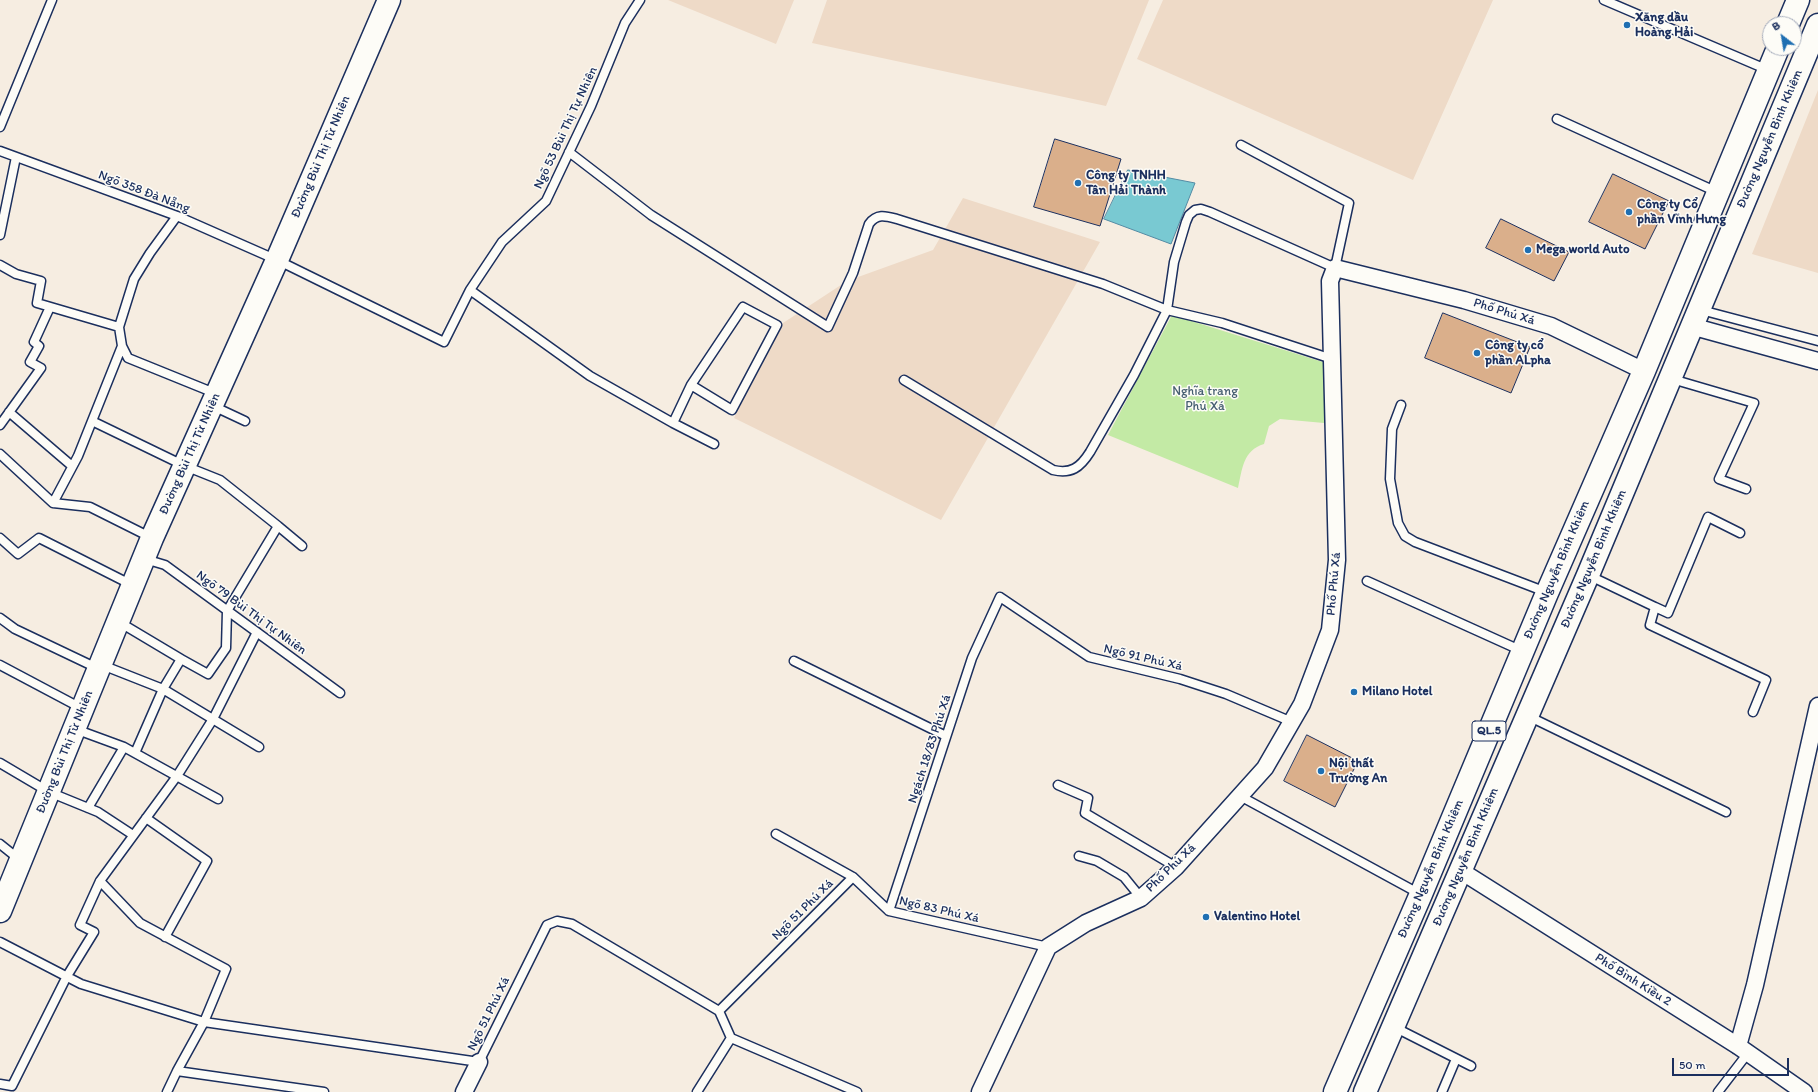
<!DOCTYPE html>
<html>
<head>
<meta charset="utf-8">
<style>
	body { margin:0 }
	#map { position:relative; width:1818px; height:1092px; overflow:hidden; background:#f6ede1; font-family:Itim,sans-serif }
	canvas { display:block }
	.north { position:absolute; left:1762px; top:16px; width:40px; height:40px; box-sizing:border-box; background:#fdfcf7; border:1px solid #a3aaba; border-radius:50%; rotate:329deg; font-size:11px; font-weight:700; line-height:16px; text-align:center; color:#1b2f5e }
	.north::after { content:''; display:block; margin:auto; width:14px; height:18px; background:#1f6fb2; clip-path:polygon(50% 0,100% 100%,50% 72%,0 100%) }
	.scale { position:absolute; left:1672px; top:1058px; width:117px; height:18px; box-sizing:border-box; border:2px solid #1b2f5e; border-top:0; padding-left:5px; font-size:12px; line-height:14px; white-space:nowrap; color:#1b2f5e; -webkit-text-stroke:3px #fdfcf7; paint-order:stroke }
</style>
</head>
<body>
<div id="map">
<canvas width="1818" height="1092"></canvas>
<div class="north">B</div>
<div class="scale">50 m</div>
</div>
<script>
const g = document.querySelector('canvas').getContext('2d');
g.lineJoin = 'round';
function fill(path, color) { g.fillStyle = color; g.fill(path, 'evenodd'); }
function strokePath(path, color, width, dash) { g.strokeStyle = color; g.lineWidth = width; g.lineCap = dash ? 'butt' : 'round'; g.setLineDash(dash || []); g.stroke(path); }
function drawText(font, color, halo, rows, align = 'center') {
  g.font = font + ' Itim,sans-serif'; g.lineWidth = 3; g.setLineDash([]); g.textBaseline = 'middle'; g.strokeStyle = halo; g.fillStyle = color; for (const [text, x, y, turn = 0] of rows) {
    g.save(); g.translate(x, y); g.rotate((+turn || 0) * Math.PI / 180); g.textAlign = isNaN(turn) ? turn : align; if (halo) g.strokeText(text, 0, 0); g.fillText(text, 0, 0); g.restore();
  }
}
fill(new Path2D(`
	M668 0H794L776 44Z
	M827 0H1149L1106 106 812 43Z
	M1163 0H1493L1413 180 1137 59Z
	M1818 90V273L1752 254Z
	M963 198 1100 242 941 520 734 418 780 325 847 281 933 250Z`), '#eedac7');
fill(new Path2D(`
	M1172 315 1326 363 1324 423 1280 419 1269 426 1264 444C1243 450 1242 470 1238 488L1108 435Z`), '#c3eaa5');
const water = new Path2D(`
	M1128 170 1195 183 1171 244 1104 219Z`);
fill(water, '#79c9d2');
strokePath(water, '#538ba4', 1);
const building = new Path2D(`
	M1055 139 1121 159 1100 226 1034 207Z
	M1613 174 1669 201 1645 249 1589 222Z
	M1501 219 1569 252 1554 281 1486 248Z
	M1443 313 1530 347 1511 393 1425 358Z
	M1307 735 1358 761 1335 807 1284 781Z`);
fill(building, '#daaf8b');
strokePath(building, '#1b2f5e', 1);
const lane = new Path2D(`
	M1604 0 1768 70
	M1557 119 1717 192
	M0 127 52 0
	M0 151 177 216 277 260 444 342 470 290 502 242 546 201 591 106 625 23 640 0
	M569 152 651 215 828 327 853 273 869 224C877 213 886 216 897 219L1103 284 1167 310 1222 323 1332 359
	M0 235 16 157
	M0 265 16 274 41 281 37 303 119 327
	M470 290 590 376 673 423 714 444
	M1701 310 1818 341
	M122 346 128 358 217 394
	M1672 379 1754 403 1719 479 1746 489
	M904 380 1053 470C1071 474 1080 468 1090 452L1134 375 1167 310 1174 262 1186 222 1189 215 1195 210 1201 209 1210 212 1335 268 1349 203 1241 145
	M1401 405 1392 429 1390 479 1398 523 1405 536 1415 542 1546 592
	M213 406 245 421
	M9 412 72 466
	M92 421 185 466 220 480 278 526 302 546
	M673 423 691 385 743 307 777 325 732 410 691 385
	M0 425 41 368 30 362 39 346 34 342 50 307
	M0 454 53 503 90 507 152 538
	M53 503 78 456 122 346 119 327 134 279 150 253 177 216
	M0 538 18 554 39 538 132 585
	M145 559 165 565 340 693
	M1588 575 1655 607 1650 625 1766 680 1753 712
	M1367 581 1522 651
	M1655 607 1668 613 1708 517 1740 533
	M0 618 15 629 99 669 102 665 163 689 259 747
	M119 622 181 659
	M794 661 946 736
	M0 665 81 708
	M1528 716 1726 812
	M75 729 124 747 218 799
	M135 753 163 689 181 659 208 674 226 648 227 611 278 526
	M0 763 49 792 98 812 133 835
	M1058 785 1088 798 1085 813 1176 867
	M1240 796 1420 894
	M88 808 124 747
	M146 818 207 861 165 937
	M776 834 853 877 889 911 1048 947
	M0 844 20 860
	M1079 856 1097 861 1124 877 1141 898
	M100 881 140 923 226 969 204 1022 177 1071
	M889 911 972 658 1000 597 1089 657 1180 679 1226 694 1292 722
	M0 942 81 984 204 1022 479 1062 547 925 557 921 572 924 719 1011 731 1038 857 1092
	M719 1011 853 877
	M1394 1027 1471 1066
	M0 1084 12 1086 67 976 94 932 80 925 100 881 177 776 213 719 257 632
	M167 1092 177 1071 324 1092
	M697 1092 731 1038
	M1442 1092 1456 1059
	M1718 1092 1748 1053`);
const street = new Path2D(`
	M1691 326 1818 361
	M1461 871 1738 1046 1804 1092
	M1738 1046 1755 985 1818 706
	M464 1092 479 1062
	M980 1092 1048 947 1086 923 1141 898 1176 867 1265 768 1302 704 1330 630 1337 560 1330 281 1335 268 1464 300 1551 326 1644 371`);
const secondary = new Path2D(`
	M0 911 152 538 277 260 389 0`);
const highway = new Path2D(`
	M1788 24 1798 0
	M1335 1092 1421 894 1547 593 1644 371 1778 48
	M1365 1092 1588 575 1818 25`);
strokePath(lane, '#1b2f5e', 11);
strokePath(street, '#1b2f5e', 19);
strokePath(secondary, '#1b2f5e', 25);
strokePath(highway, '#1b2f5e', 25);
strokePath(lane, '#fdfcf7', 8);
strokePath(street, '#fdfcf7', 16);
strokePath(secondary, '#fdfcf7', 22);
strokePath(highway, '#fdfcf7', 22);
for (const [x, y, r, color] of [
	[1627,25,4,"#1f6fb2"],
	[1078,183,4,"#1f6fb2"],
	[1629,212,4,"#1f6fb2"],
	[1528,250,4,"#1f6fb2"],
	[1477,353,4,"#1f6fb2"],
	[1354,692,4,"#1f6fb2"],
	[1321,771,4,"#1f6fb2"],
	[1206,917,4,"#1f6fb2"]
]) { const dot = new Path2D(); dot.arc(x, y, r, 0, 2 * Math.PI); g.fillStyle = color; g.fill(dot); strokePath(dot, '#fdfcf7', 1.5); }
for (const [x, y, w] of [
	[1489,731,34]
]) { const box = new Path2D(); box.roundRect(x - w / 2, y - 10, w, 20, 3); g.fillStyle = '#fdfcf7'; g.fill(box); strokePath(box, '#1b2f5e', 1); }
drawText('bold 12px', '#1b2f5e', null, [
	["QL.5",1489,731]
]);
drawText('bold 13px', '#1b2f5e', '#fdfcf7', [
	["Xăng dầu",1635,18],
	["Hoàng Hải",1635,33],
	["Công ty TNHH",1086,176],
	["Tân Hải Thành",1086,191],
	["Công ty Cổ",1637,205],
	["phần Vĩnh Hưng",1637,220],
	["Mega world Auto",1536,250],
	["Công ty cổ",1485,346],
	["phần ALpha",1485,361],
	["Milano Hotel",1362,692],
	["Nội thất",1329,764],
	["Trường An",1329,779],
	["Valentino Hotel",1214,917]
], 'left');
drawText('13px', '#1b2f5e', '#fdfcf7', [
	["Ngõ 53 Bùi Thị Tự Nhiên",566,128,-65],
	["Đường Nguyễn Bình Khiêm",1770,139,-67],
	["Đường Bùi Thị Từ Nhiên",321,157,-67],
	["Ngõ 358 Đà Nẵng",144,192,21],
	["Phố Phú Xá",1504,312,17],
	["Đường Bùi Thị Từ Nhiên",190,454,-66],
	["Đường Nguyễn Bình Khiêm",1594,559,-67],
	["Đường Nguyễn Bỉnh Khiêm",1557,570,-67],
	["Phố Phú Xá",1334,584,-85],
	["Ngõ 79 Bùi Thị Tự Nhiên",251,613,36],
	["Ngõ 91 Phú Xá",1143,658,13],
	["Ngách 18/83 Phú Xá",930,749,-72],
	["Đường Bùi Thị Từ Nhiên",65,752,-68],
	["Đường Nguyễn Bình Khiêm",1466,857,-67],
	["Phố Phú Xá",1171,868,-44],
	["Đường Nguyễn Bỉnh Khiêm",1431,869,-67],
	["Ngõ 51 Phú Xá",803,910,-45],
	["Ngõ 83 Phú Xá",939,910,13],
	["Phố Bình Kiều 2",1633,980,32],
	["Ngõ 51 Phú Xá",489,1014,-64]
]);
drawText('13px', '#455e70', '#fdfcf7', [
	["Nghĩa trang",1205,392],
	["Phú Xá",1205,407]
]);
</script>
</body>
</html>
